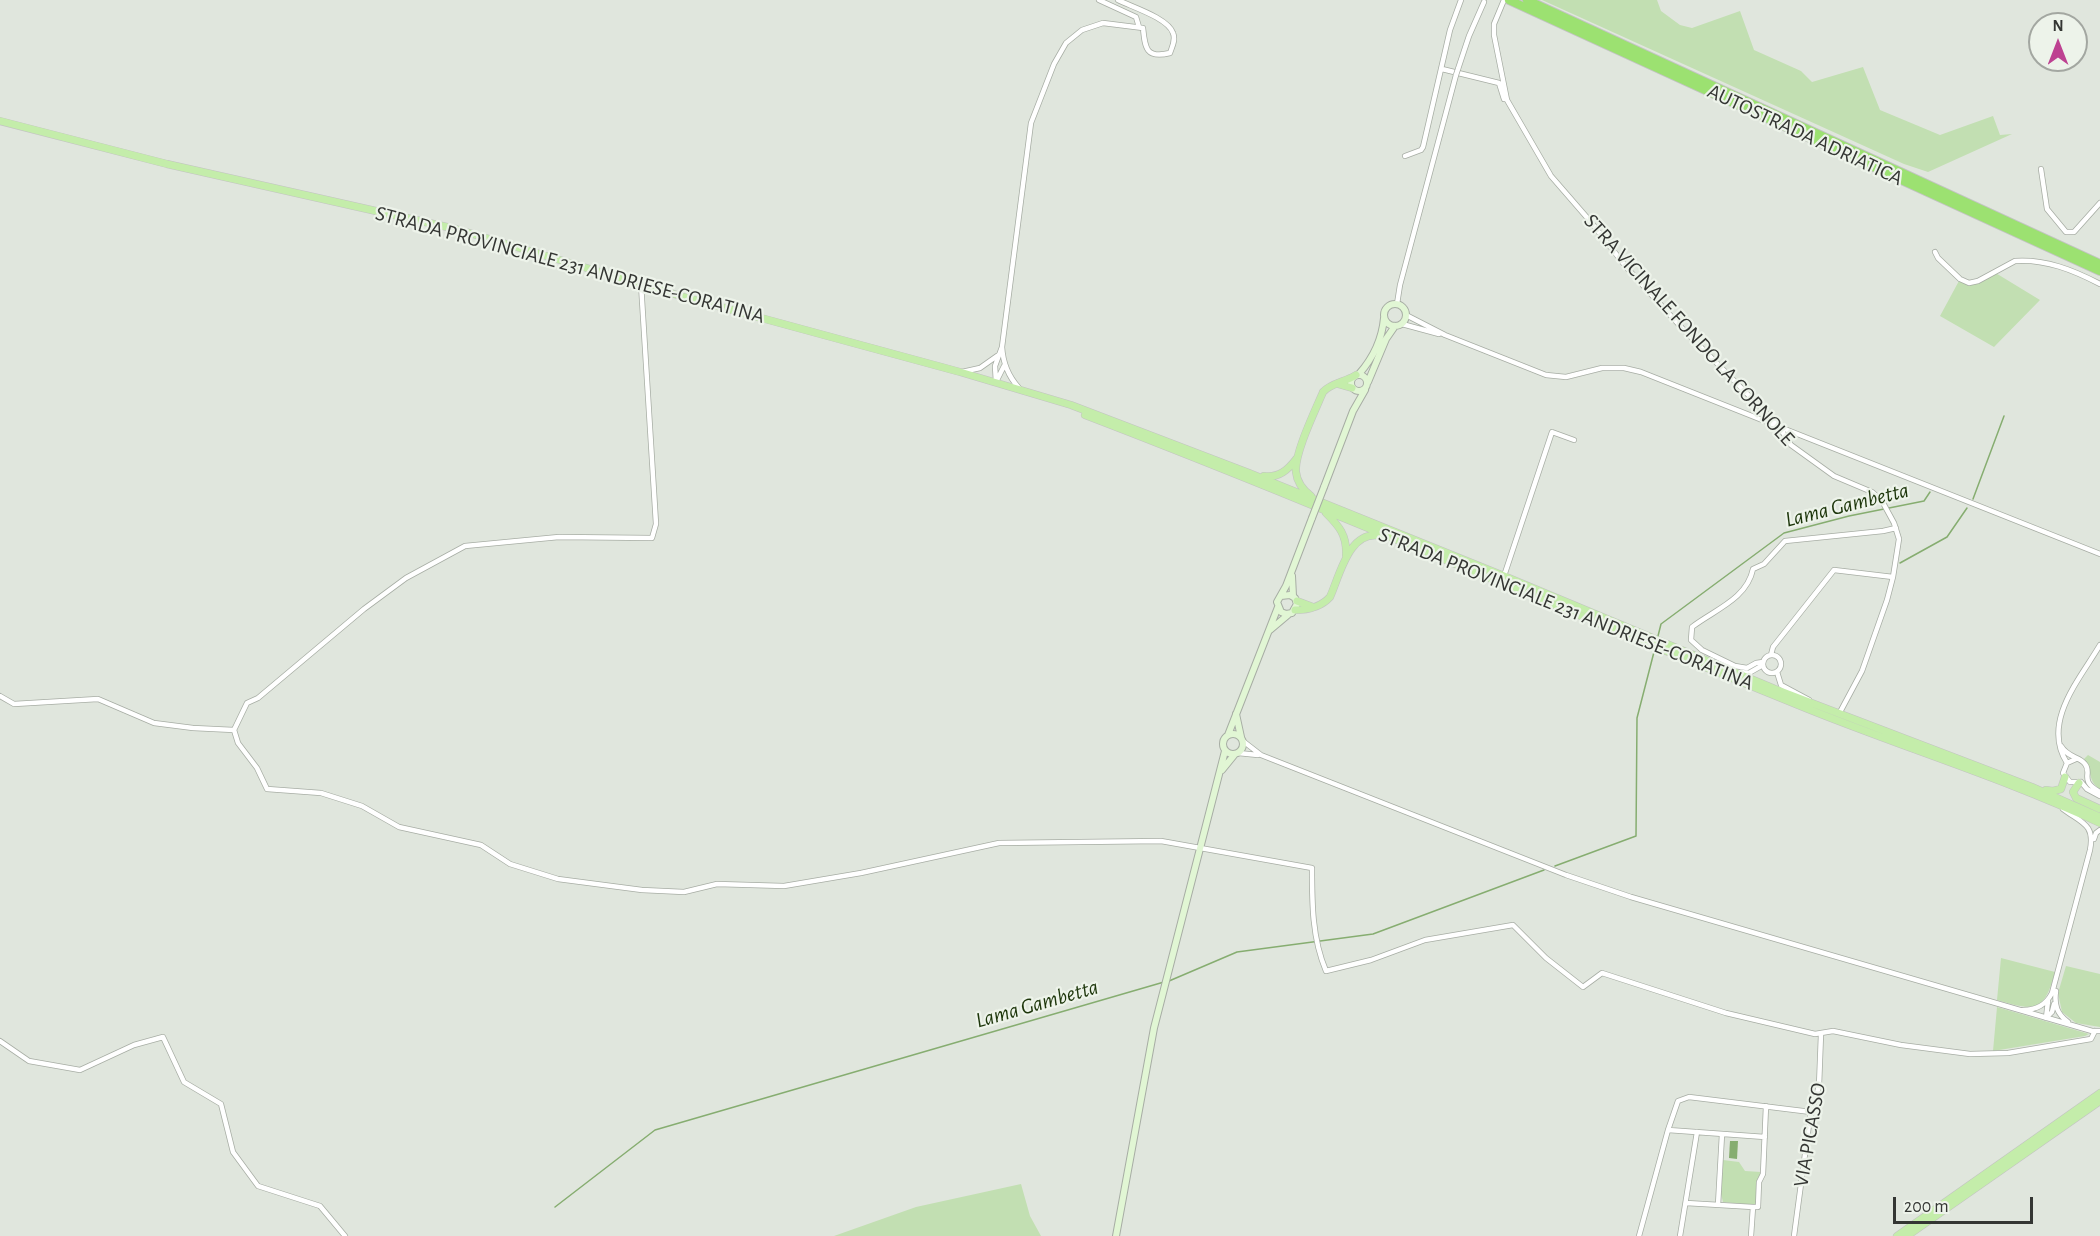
<!DOCTYPE html>
<html>
<head>
<meta charset="utf-8">
<style>
	body { margin:0 }
	#map { position:relative; width:2100px; height:1236px; overflow:hidden; background:#e0e6dd; font-family:"Alegreya Sans",sans-serif }
	canvas { display:block }
	.north { position:absolute; left:2028px; top:12px; width:60px; height:60px; box-sizing:border-box; background:#edf3ea; border:2px solid #a3a7a1; border-radius:50%; rotate:0deg; font-size:16px; font-weight:700; line-height:24px; text-align:center; color:#343633 }
	.north::after { content:''; display:block; margin:auto; width:21px; height:27px; background:#bd4191; clip-path:polygon(50% 0,100% 100%,50% 72%,0 100%) }
	.scale { position:absolute; left:1893px; top:1197px; width:140px; height:27px; box-sizing:border-box; border:3px solid #343633; border-top:0; padding-left:8px; font-size:18px; line-height:21px; white-space:nowrap; color:#343633; -webkit-text-stroke:4px #edf3ea; paint-order:stroke }
</style>
</head>
<body>
<div id="map">
<canvas width="2100" height="1236"></canvas>
<div class="north">N</div>
<div class="scale">200 m</div>
</div>
<script>
const g = document.querySelector('canvas').getContext('2d');
g.lineJoin = 'round';
function fill(path, color) { g.fillStyle = color; g.fill(path, 'evenodd'); }
function strokePath(path, color, width, dash) { g.strokeStyle = color; g.lineWidth = width; g.lineCap = dash ? 'butt' : 'round'; g.setLineDash(dash || []); g.stroke(path); }
function drawText(font, color, halo, rows, align = 'center') {
  g.font = font + ' "Alegreya Sans",sans-serif'; g.lineWidth = 4.5; g.setLineDash([]); g.textBaseline = 'middle'; g.strokeStyle = halo; g.fillStyle = color; for (const [text, x, y, turn = 0] of rows) {
    g.save(); g.translate(x, y); g.rotate((+turn || 0) * Math.PI / 180); g.textAlign = isNaN(turn) ? turn : align; if (halo) g.strokeText(text, 0, 0); g.fillText(text, 0, 0); g.restore();
  }
}
fill(new Path2D(`
	M1542 0H1657L1661 11 1680 25 1692 28 1740 11 1754 50 1801 71 1812 82 1863 67 1880 110 1940 135 1993 116 2000 135 2012 134 1928 172 1904 164Z
	M1994 272 2040 300 1994 347 1940 316 1960 279 1969 283Z
	M2088 755 2100 762V789C2087 781 2093 770 2084 759Z
	M2001 958 2055 972C2044 1013 2035 1011 1997 1000Z
	M2066 966 2100 974V1027L2076 1023 2062 1012 2058 993Z
	M1997 1007 2089 1034 2085 1036 1993 1051Z
	M1723 1160 1739 1162 1745 1171 1761 1172 1758 1181 1756 1203 1754 1205 1723 1202 1721 1194Z
	M1021 1184 1030 1216 1041 1236H834L916 1207Z`), '#c2dfb2');
fill(new Path2D(`
	M1730 1141H1738L1737 1159 1729 1158Z`), '#86ad70');
strokePath(new Path2D(`
	M1973 499 2004 416
	M1900 563 1947 537 1967 508
	M1658 636 1661 624 1784 533 1849 516 1924 501 1930 492
	M1555 866 1636 836 1637 718 1654 652
	M1169 981 1237 952 1373 934 1544 870
	M555 1207 655 1130 1164 982`), '#86ad70', 1.5);
const street = new Path2D(`
	M1099 0 1136 17 1139 27
	M1504 0 1494 24V35L1507 100 1551 176 1590 221 1627 268 1682 328 1778 425 1791 445 1834 476 1872 492 1882 501 1894 523 1899 539 1893 577 1887 600 1862 671 1839 714
	M1442 69 1499 83 1504 99
	M1458 69 1469 36 1484 2
	M1405 156 1421 150 1423 147 1450 30 1461 0
	M2041 169 2047 209 2066 232H2074L2100 203
	M1935 252 1938 258 1960 279 1969 283 1978 281 2015 261C2046 259 2073 270 2100 284
	M1397 304 1400 285 1456 75
	M1406 315 1445 335 1546 375 1566 377 1602 368H1624L1641 372 2100 554
	M1402 324 1439 334
	M962 372 980 368 997 356
	M996 382 995 366 1002 347
	M996 382 1004 366
	M1019 388C1008 376 1003 364 1002 347L1031 123 1054 64 1066 43 1082 30 1103 23 1143 28C1145 48 1146 59 1170 53 1172 47 1176 40 1173 33 1168 18 1132 7 1118 0
	M1504 576 1552 432 1574 440
	M1771 655 1773 647 1834 570 1893 577
	M1763 664a9 9 0 1 1 18 0a9 9 0 1 1-18 0Z
	M1763 662 1756 663 1747 668 1735 666 1702 650 1691 640 1692 627C1714 610 1747 599 1753 569L1764 564 1785 541 1883 531 1896 528
	M1741 672 1749 673 1763 665
	M1777 672 1781 685 1809 700
	M0 696 14 704 98 699 154 723 193 728 234 730 247 703 258 698 364 609 406 578 465 546 559 537 652 538 656 524 641 284
	M234 730 238 743 257 768 267 789 321 793 362 806 399 827 481 845 510 864 558 879 642 890 684 892 717 884 784 886 861 873 999 843 1161 841 1312 868C1312 903 1312 938 1326 971L1371 960 1425 940 1513 925 1546 958 1583 987 1602 973 1726 1013 1815 1034 1833 1031 1901 1045 1970 1054 2008 1053 2091 1039 2095 1031
	M1243 741 1261 755 1566 875 1631 897 2092 1031H2100
	M2061 746C2068 758 2079 756 2085 764 2093 774 2078 780 2100 792
	M1238 753 1258 755
	M2076 759 2067 763 2063 773 2070 782H2079
	M2067 763C2041 722 2080 679 2100 645
	M2081 782 2087 789 2100 796
	M2094 839 2096 833 2100 830
	M2056 991C2054 1005 2057 1014 2068 1022
	M2048 1001 2046 1018 2052 1012 2054 1004
	M2023 1010C2037 1010 2046 1005 2052 993L2090 850C2095 824 2082 823 2063 809
	M0 1041 29 1061 80 1070 134 1045 163 1037 184 1082 221 1104 233 1152 258 1186 320 1206 345 1236
	M1668 1130 1765 1137
	M1686 1203 1753 1207
	M1718 1205 1722 1134
	M1639 1236 1668 1130 1678 1101 1689 1097 1811 1112
	M1680 1236 1697 1132
	M1751 1236 1753 1207H1758L1759 1182 1763 1174 1766 1106
	M1794 1236 1810 1117 1819 1086 1821 1034`);
const secondary = new Path2D(`
	M1384 315a11 11 0 1 1 22 0a11 11 0 1 1-22 0Z
	M1359 374C1373 358 1382 340 1384 318
	M1351 383a8 8 0 1 1 16 0a8 8 0 1 1-16 0Z
	M1368 382 1386 339 1395 326
	M1324 487 1353 411 1365 390
	M1292 576 1293 596
	M1281 596 1290 595 1295 598 1297 604 1292 613 1286 614 1281 612 1277 602 1286 586 1312 518
	M1270 630 1289 614
	M1236 714 1241 737
	M1223 744a10 10 0 1 1 20 0a10 10 0 1 1-20 0Z
	M1228 735 1278 607
	M1222 770 1235 754
	M1116 1236 1154 1028 1225 751`);
const primary = new Path2D(`
	M0 121 167 164 456 229 684 297 960 372 1071 405 1249 473 1504 576 1775 689 2032 787 2100 817
	M1338 384 1352 388
	M1085 415C1325 507 1560 609 1798 705 1898 746 2002 777 2100 823
	M1264 476C1279 478 1288 470 1297 458
	M1311 496C1303 490 1297 482 1296 472 1294 454 1315 411 1323 392 1331 383 1345 382 1356 375
	M1326 513C1339 526 1347 535 1346 555
	M1297 601 1313 607
	M1295 610C1309 610 1321 607 1330 597 1340 575 1349 529 1381 536
	M2079 783 2073 792 2076 798 2100 809
	M2046 790 2053 791 2061 789 2065 777
	M1897 1236 2100 1093
	M1907 1236 2100 1101`);
const highway = new Path2D(`
	M1509 0 2100 271
	M1527 0 2100 264`);
strokePath(street, '#a7ada4', 6);
strokePath(secondary, '#a7ada4', 8);
strokePath(primary, '#c2c3c2', 8);
strokePath(highway, '#c2c3c2', 10);
strokePath(street, '#fff', 4.5);
strokePath(secondary, '#e1f6d4', 6);
strokePath(primary, '#c4edaa', 7);
strokePath(highway, '#9ce171', 8);
const streetBridge = new Path2D(`
	M1456 75 1458 69`);
const secondaryBridge = new Path2D(`
	M1312 518 1324 487`);
strokePath(streetBridge, '#a7ada4', 6, []);
strokePath(secondaryBridge, '#a7ada4', 8, []);
strokePath(streetBridge, '#fff', 4.5);
strokePath(secondaryBridge, '#e1f6d4', 6);
drawText('21px', '#343633', '#edf3ea', [
	["AUTOSTRADA ADRIATICA",1805,135,25],
	["STRADA PROVINCIALE 231 ANDRIESE-CORATINA",570,265,15],
	["STRA VICINALE FONDO LA CORNOLE",1689,330,48],
	["STRADA PROVINCIALE 231 ANDRIESE-CORATINA",1566,609,22],
	["VIA PICASSO",1810,1135,-80]
]);
drawText('italic 22px', '#1d360b', '#edf3ea', [
	["Lama Gambetta",1847,505,-14],
	["Lama Gambetta",1037,1004,-16]
]);
</script>
</body>
</html>
